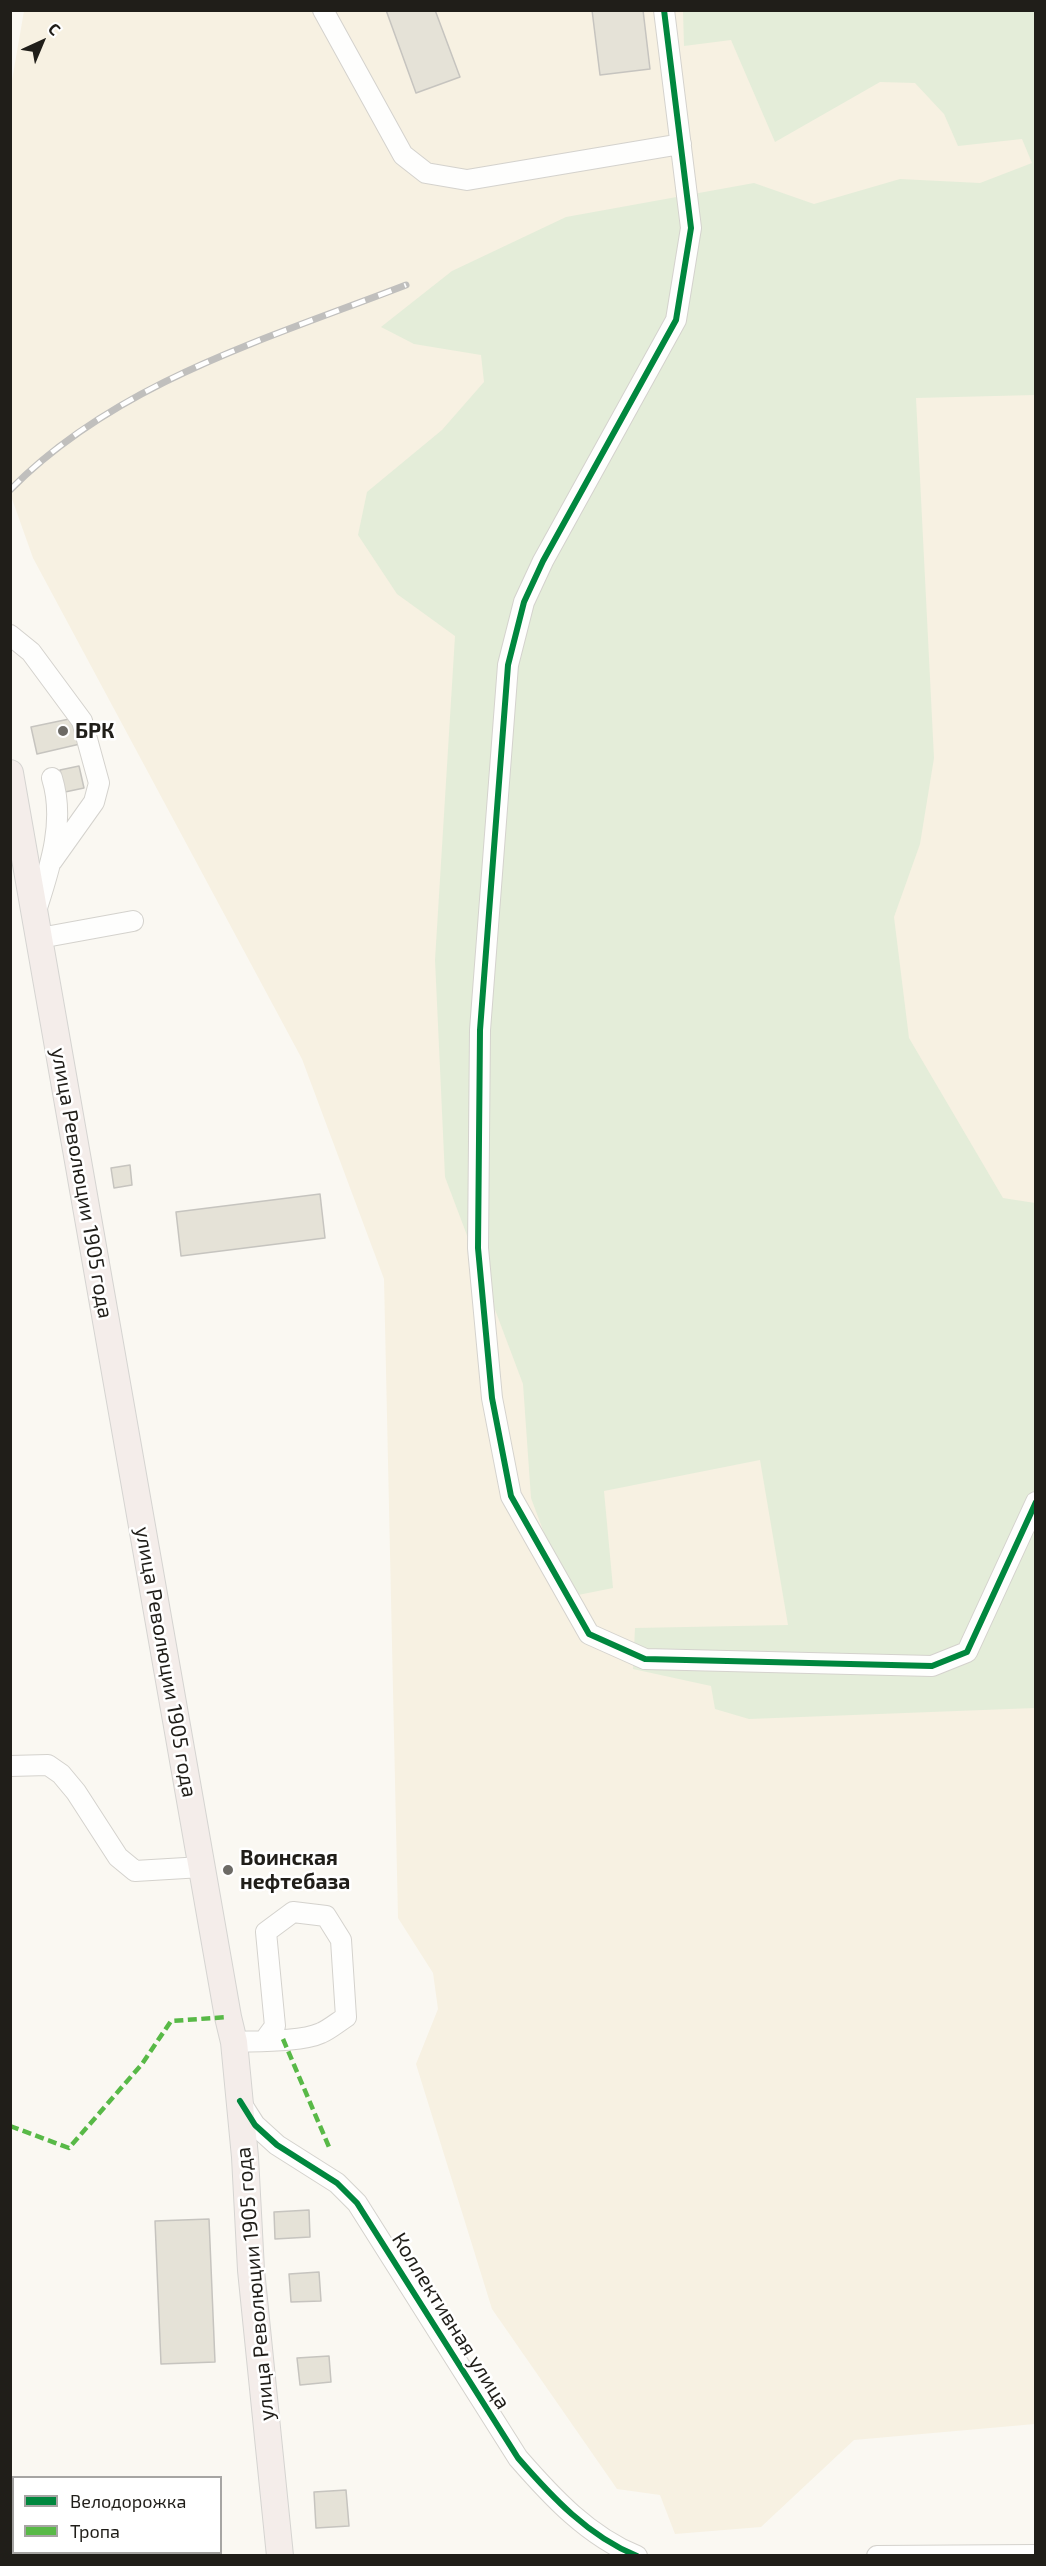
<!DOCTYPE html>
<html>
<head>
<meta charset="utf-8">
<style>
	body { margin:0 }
	#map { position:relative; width:1046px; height:2566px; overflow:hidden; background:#faf8f2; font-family:"Exo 2",sans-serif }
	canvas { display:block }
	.frame { position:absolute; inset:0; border:12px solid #201e19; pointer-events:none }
	.legend { position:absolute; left:12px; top:2476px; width:210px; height:78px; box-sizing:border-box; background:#fff; border:2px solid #a6a5a3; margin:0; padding:8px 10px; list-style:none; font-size:18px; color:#201e19 }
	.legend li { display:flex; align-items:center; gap:12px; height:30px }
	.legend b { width:30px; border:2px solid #a6a5a3 }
	.north { position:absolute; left:12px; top:12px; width:60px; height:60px; -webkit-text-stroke:4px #fff; paint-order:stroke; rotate:44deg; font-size:16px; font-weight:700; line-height:24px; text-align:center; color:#201e19 }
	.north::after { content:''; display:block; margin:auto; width:21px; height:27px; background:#201e19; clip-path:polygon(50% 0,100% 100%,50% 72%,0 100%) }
</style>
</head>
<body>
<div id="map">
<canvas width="1046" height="2566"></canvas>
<div class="frame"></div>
<ul class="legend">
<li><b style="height:8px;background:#00873e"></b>Велодорожка</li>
<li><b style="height:8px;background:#58b947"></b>Тропа</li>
</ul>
<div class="north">С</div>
</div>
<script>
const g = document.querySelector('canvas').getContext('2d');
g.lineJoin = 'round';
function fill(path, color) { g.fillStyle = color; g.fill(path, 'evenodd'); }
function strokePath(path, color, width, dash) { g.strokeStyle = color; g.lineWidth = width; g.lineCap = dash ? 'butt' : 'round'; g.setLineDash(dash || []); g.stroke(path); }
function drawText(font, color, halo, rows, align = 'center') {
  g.font = font + ' "Exo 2",sans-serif'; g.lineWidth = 5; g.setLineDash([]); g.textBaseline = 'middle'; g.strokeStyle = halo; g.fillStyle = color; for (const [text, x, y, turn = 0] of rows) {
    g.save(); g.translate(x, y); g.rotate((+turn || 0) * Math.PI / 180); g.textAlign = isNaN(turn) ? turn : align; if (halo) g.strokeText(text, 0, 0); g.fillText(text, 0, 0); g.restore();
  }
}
fill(new Path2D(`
	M24 11H1035V2424L854 2440 761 2527 675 2534 660 2495 617 2489 492 2309 416 2064 438 2009 433 1973 398 1918 384 1279 302 1059 33 558 11 496 10 92Z`), '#f7f1e2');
fill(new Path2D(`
	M683 11H1035V395L916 398 934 758 920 844 894 917 909 1038 1003 1198 1035 1203V1708L749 1719 715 1709 711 1686 633 1669 635 1628 788 1625 760 1460 604 1491 613 1588 568 1597 531 1498 523 1384 445 1177 435 960 455 636 397 594 358 535 367 492 442 430 484 382 481 355 414 344 381 327 452 271 566 217 754 183 814 204 900 179 980 183 1032 163 1022 139 958 146 944 114 915 83 880 82 775 142 731 40 684 46Z`), '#e4edd9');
const building = new Path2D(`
	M386 10H435L460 77 416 93Z
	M592 10H643L650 69 600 75Z
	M74 718 80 744 37 754 31 727Z
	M79 766 84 788 65 792 60 770Z
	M130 1165 132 1185 114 1188 111 1168Z
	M320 1194 325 1238 181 1256 176 1212Z
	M309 2210 310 2237 275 2239 274 2212Z
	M209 2219 215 2362 161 2364 155 2221Z
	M319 2272 321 2301 291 2302 289 2274Z
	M329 2356 331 2382 300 2385 297 2358Z
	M346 2490 349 2526 316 2528 314 2492Z`);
fill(building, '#e5e2d7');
strokePath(building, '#c6c4bf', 1.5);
const minor = new Path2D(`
	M323 10 403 155 426 173 467 180 681 144
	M664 10 691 228 676 320 543 561 524 602 508 665 480 1030 478 1248 492 1398 511 1496 589 1634 645 1659 932 1666 967 1652 1036 1502
	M10 635 31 652 82 721 99 783 94 802 52 861
	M35 914C49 870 66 823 52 778
	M40 938 133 921
	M10 1766 48 1765 61 1774 76 1792 118 1857 135 1871 202 1867
	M234 2042C256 2041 302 2042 321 2033 330 2029 338 2022 346 2017L341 1940 326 1916 293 1912 266 1932 275 2026 264 2041
	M241 2103 255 2125 277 2145 337 2183 357 2203 518 2458C552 2497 588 2536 637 2556
	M877 2556 1036 2555`);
const major = new Path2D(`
	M10 773 228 2017 234 2042 245 2157 251 2270 280 2556`);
strokePath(minor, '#d4d2cd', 22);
strokePath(major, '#d5d4d1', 28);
strokePath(minor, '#fefefd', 20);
strokePath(major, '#f4edea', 26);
const rail = new Path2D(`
	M10 490C116 382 269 338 406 285`);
strokePath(rail, '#c0bfbd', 7);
strokePath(rail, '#fff', 4.5, [14]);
strokePath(new Path2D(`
	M283 2039 329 2147
	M10 2126 69 2148 142 2064 171 2021 228 2017`), '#58b947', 4.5, [9, 4.5]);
strokePath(new Path2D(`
	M664 10 691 228 676 320 543 561 524 602 508 665 480 1030 478 1248 492 1398 511 1496 589 1634 645 1659 932 1666 967 1652 1036 1502
	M240 2101 255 2125 277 2145 337 2183 357 2203 518 2458C552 2497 588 2536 637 2556`), '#00873e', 6);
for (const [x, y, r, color] of [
	[63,731,6,"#6c6a65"],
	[228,1870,6,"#6c6a65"]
]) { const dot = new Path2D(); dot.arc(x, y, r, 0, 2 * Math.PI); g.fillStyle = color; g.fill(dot); strokePath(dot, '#fff', 2); }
drawText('bold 21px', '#201e19', '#fff', [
	["БРК",75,731],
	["Воинская",240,1858],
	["нефтебаза",240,1882]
], 'left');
drawText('21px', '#201e19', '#fff', [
	["улица Революции 1905 года",82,1183,80],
	["улица Революции 1905 года",166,1662,80],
	["улица Революции 1905 года",255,2284,-95],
	["Коллективная улица",451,2321,58]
]);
</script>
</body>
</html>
